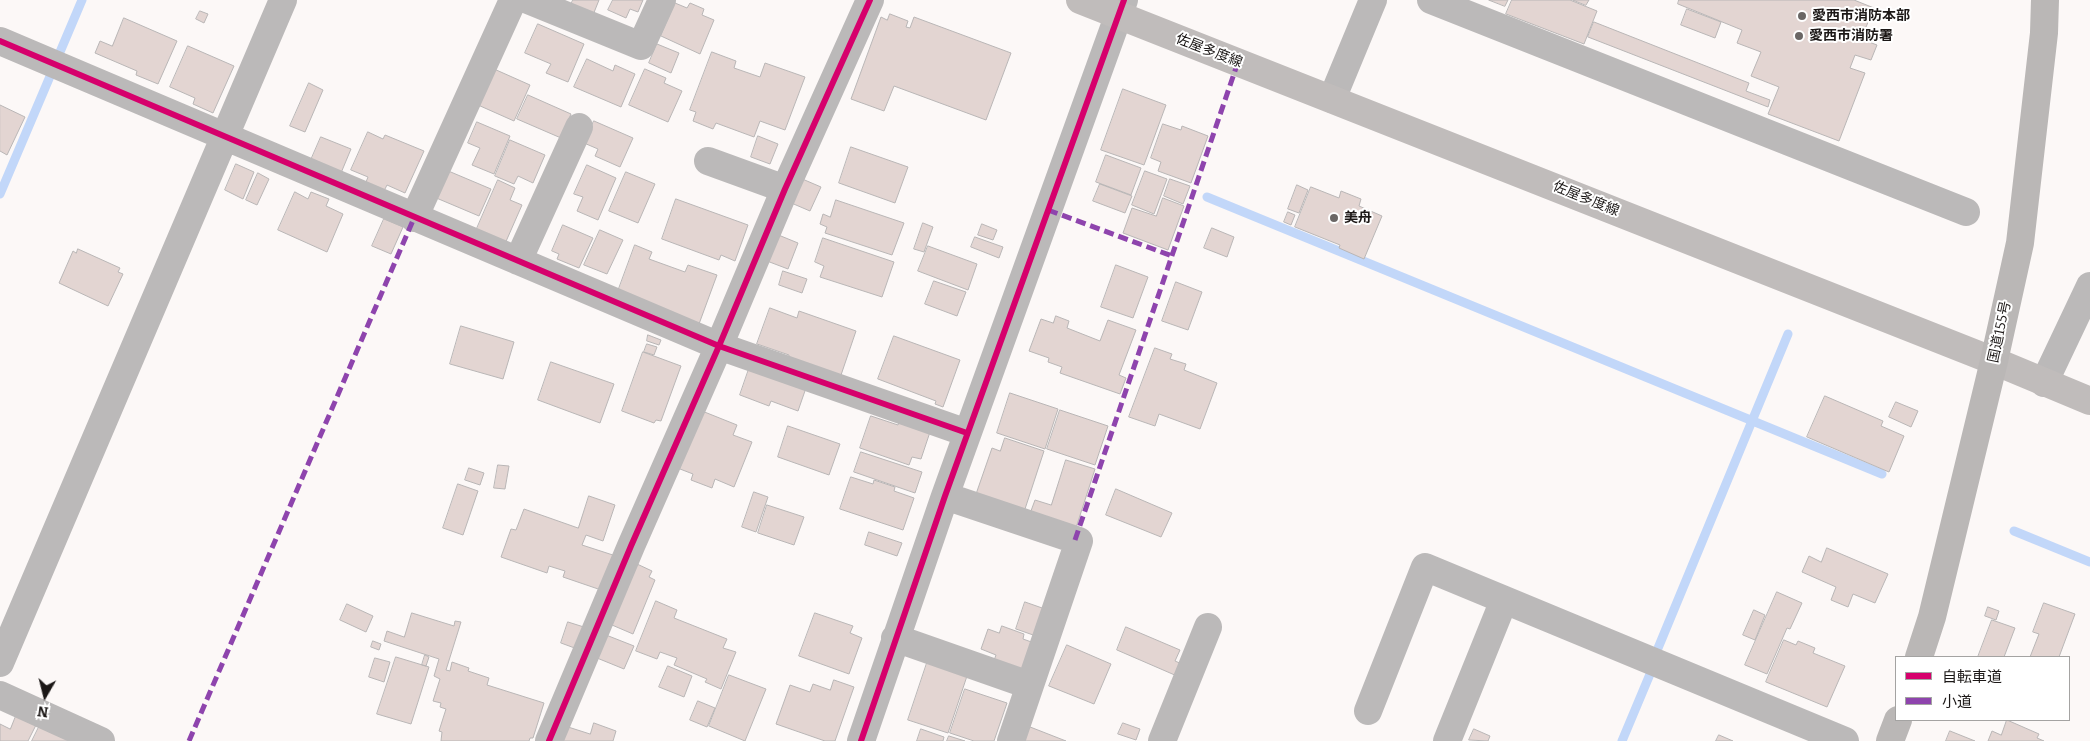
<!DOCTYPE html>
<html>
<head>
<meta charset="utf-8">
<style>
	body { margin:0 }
	#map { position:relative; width:2090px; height:741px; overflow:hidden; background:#fcf8f7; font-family:Bitter,"Noto Sans JP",serif }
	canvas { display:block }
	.legend { position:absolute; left:1895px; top:656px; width:175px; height:65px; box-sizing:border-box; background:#fff; border:1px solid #a4a3a2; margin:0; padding:6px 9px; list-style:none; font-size:15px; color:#1c1817 }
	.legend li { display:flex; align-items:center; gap:10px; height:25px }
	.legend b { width:25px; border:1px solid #a4a3a2 }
	.north { position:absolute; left:20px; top:671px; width:50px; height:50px; -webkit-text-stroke:4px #fff; paint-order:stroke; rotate:188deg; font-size:14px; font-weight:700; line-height:20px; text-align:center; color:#1c1817 }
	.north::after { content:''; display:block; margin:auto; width:18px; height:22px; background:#1c1817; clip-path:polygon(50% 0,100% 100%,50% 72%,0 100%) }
</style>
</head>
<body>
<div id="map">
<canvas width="2090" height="741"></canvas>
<ul class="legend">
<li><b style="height:6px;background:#d6006c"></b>自転車道</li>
<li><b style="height:6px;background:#8e44ad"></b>小道</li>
</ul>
<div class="north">N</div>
</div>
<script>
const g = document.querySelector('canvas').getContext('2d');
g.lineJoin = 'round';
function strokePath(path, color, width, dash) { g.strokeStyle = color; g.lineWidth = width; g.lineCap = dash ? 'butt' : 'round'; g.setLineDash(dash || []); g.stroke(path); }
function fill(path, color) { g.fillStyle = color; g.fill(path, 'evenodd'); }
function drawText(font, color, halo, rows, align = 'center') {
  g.font = font + ' Bitter,"Noto Sans JP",serif'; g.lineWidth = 4; g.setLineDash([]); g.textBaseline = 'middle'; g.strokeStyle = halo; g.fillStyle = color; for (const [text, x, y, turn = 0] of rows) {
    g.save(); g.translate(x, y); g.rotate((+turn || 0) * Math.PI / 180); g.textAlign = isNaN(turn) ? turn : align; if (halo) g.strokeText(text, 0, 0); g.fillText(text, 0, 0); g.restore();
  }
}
strokePath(new Path2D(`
	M60 52 82 0
	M0 194 51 74
	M1207 197 1882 474
	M2014 531 2090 562
	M1656 653 1788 334
	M1622 741 1653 667`), '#c2d7f9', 9);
const building = new Path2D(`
	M573 0H599L593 15 571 5Z
	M613 0H643L638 12 630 9 626 18 608 10Z
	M1489 0H1508L1505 6Z
	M1512 0H1570L1597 11 1584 44 1506 14Z
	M1573 0H1589L1586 5Z
	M1679 0H1854L1874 8 1861 39 1877 45 1871 60 1855 55 1850 68 1865 73 1839 141 1768 114 1779 87 1751 76 1761 52 1737 43 1742 30 1678 4Z
	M675 3 687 8 690 3 704 9 702 15 714 20 700 54 661 36Z
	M1687 9 1721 22 1715 38 1681 25Z
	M200 11 208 14 204 23 196 19Z
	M890 14 908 21 906 27 910 28 914 17 1011 53 986 120 894 86 884 111 851 99 881 17 887 20Z
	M124 18 177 41 158 84 136 75 137 71 95 53 100 41 112 46Z
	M1594 22 1749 83 1746 91 1770 100 1768 107 1588 37Z
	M538 24 584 44 568 82 546 73 551 64 525 53Z
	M657 44 679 53 671 73 649 63Z
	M188 46 234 66 213 113 193 104 195 98 170 87Z
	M712 52 736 61 734 68 760 77 765 63 805 77 785 130 760 121 754 137 716 123 713 129 693 121 696 112 690 110Z
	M587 59 613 71 615 65 635 74 621 107 574 87Z
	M494 69 530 85 514 121 478 105Z
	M645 69 666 78 664 83 682 91 668 122 629 105Z
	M309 83 323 90 305 132 290 126Z
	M1123 89 1166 105 1144 165 1101 150Z
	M528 95 571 114 561 138 517 119Z
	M0 105 25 117 7 155 0 151Z
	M594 121 633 138 620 167 595 156 598 149 584 143Z
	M477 122 510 136 494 174 472 165 480 148 468 143Z
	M1163 124 1181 130 1182 126 1208 136 1191 183 1158 171 1161 162 1151 158Z
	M368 132 383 139 385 135 424 151 405 193 387 185 384 191 366 182 368 177 351 170Z
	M758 136 778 144 770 164 751 157Z
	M321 137 351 149 341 173 311 160Z
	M510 140 545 155 533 183 518 176 514 184 495 176Z
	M851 147 908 167 895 203 839 183Z
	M1106 155 1141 168 1131 195 1096 182Z
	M236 164 254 172 243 199 225 190Z
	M587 165 616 178 598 220 577 211 583 197 574 194Z
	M446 170 491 189 479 216 434 197Z
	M1145 171 1167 179 1154 214 1132 205Z
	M626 172 655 184 638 223 609 211Z
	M258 173 269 179 257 205 246 200Z
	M800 178 821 187 810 211 789 202Z
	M1170 179 1190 186 1183 204 1164 196Z
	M498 180 515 188 510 200 522 205 504 246 475 233Z
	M1100 184 1132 196 1125 213 1093 201Z
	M1297 185 1308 190 1299 213 1288 209Z
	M1311 187 1339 198 1341 191 1361 199 1359 206 1382 216 1364 259 1339 248 1340 245 1295 227Z
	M295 192 308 199 311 192 329 199 326 206 343 214 327 252 278 230Z
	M1163 198 1184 206 1168 250 1123 233 1132 208 1156 216Z
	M676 199 748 225 735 261 721 255 719 260 662 239Z
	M836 200 904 223 892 255 825 233 827 227 820 224 823 214 830 217Z
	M1288 212 1295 215 1291 225 1284 222Z
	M384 219 403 227 391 254 372 246Z
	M923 223 933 227 924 252 914 249Z
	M982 224 997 230 993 240 978 235Z
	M563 225 593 238 579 268 557 259 559 254 552 251Z
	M1212 228 1234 237 1227 257 1204 248Z
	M600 230 623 240 607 274 584 265Z
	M776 234 798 243 788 269 767 261Z
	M975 237 1003 247 999 258 971 247Z
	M823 238 894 262 882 297 820 277 824 266 815 262Z
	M635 245 652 252 649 259 685 272 688 265 717 275 699 324 617 294Z
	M928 246 977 264 968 290 918 271Z
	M78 249 120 268 118 272 123 274 108 306 59 283 73 251 76 253Z
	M1116 265 1148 277 1133 318 1101 307Z
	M783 271 807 279 802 293 779 285Z
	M934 281 966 292 957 316 925 304Z
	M1176 282 1202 292 1188 330 1162 321Z
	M770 308 797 318 799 311 856 331 840 378 788 360 789 355 757 344Z
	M1056 316 1069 321 1067 328 1100 341 1108 320 1136 330 1119 375 1126 378 1120 394 1060 373 1062 367 1048 362 1049 358 1029 351 1041 319 1053 323Z
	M461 326 514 342 503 379 450 364Z
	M648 335 661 340 659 345 647 341Z
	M894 336 960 360 943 407 935 404 936 401 878 379Z
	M647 344 657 347 654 355 644 352Z
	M1155 348 1172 354 1170 359 1186 364 1184 370 1217 383 1200 429 1159 414 1155 426 1129 417Z
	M643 352 681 366 661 421 656 420 654 423 622 411Z
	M551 362 614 384 600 423 538 400Z
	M750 366 807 385 798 411 771 401 769 406 740 395Z
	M1010 393 1058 409 1045 449 997 433Z
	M1825 396 1883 421 1881 426 1904 436 1889 472 1807 437Z
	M1896 402 1918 411 1911 427 1889 417Z
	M1060 410 1108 426 1095 465 1047 449Z
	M702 411 737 425 733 435 752 442 734 487 715 479 712 488 691 480 693 474 680 469Z
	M871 416 898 425 900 419 931 429 921 459 912 457 909 465 860 448Z
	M788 426 840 444 829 475 778 457Z
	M1005 438 1044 451 1024 512 975 497 992 448 1000 451Z
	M861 452 922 472 915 493 854 472Z
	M1066 460 1095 469 1074 534 1028 519 1035 500 1051 505Z
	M498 465 509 466 505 489 494 488Z
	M469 468 484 473 480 485 465 480Z
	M851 477 873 484 874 480 895 487 894 491 914 498 903 530 840 509Z
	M458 484 478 491 463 535 443 528Z
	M1116 489 1172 513 1161 537 1106 515Z
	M754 492 768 497 756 532 742 527Z
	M589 496 615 505 603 541 586 535 582 545 619 557 607 592 563 577 565 571 549 566 547 573 501 557 511 529 516 530 524 509 578 528Z
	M767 505 804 517 794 545 758 533Z
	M869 532 902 543 897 556 865 545Z
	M1827 548 1888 574 1875 603 1853 594 1848 607 1831 600 1836 587 1802 572 1809 556 1821 562Z
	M637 564 652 571 649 577 655 580 633 634 612 625Z
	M1777 592 1802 603 1790 629 1787 628 1767 674 1745 665Z
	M656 601 677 610 674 618 727 639 723 648 736 652 721 689 705 682 707 679 674 665 677 658 660 652 657 659 636 651Z
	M1025 602 1045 609 1036 636 1016 629Z
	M2044 603 2075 614 2059 657H2030L2039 634 2033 632Z
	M347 604 373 616 366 632 340 620Z
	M1988 607 1999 611 1996 620 1985 616Z
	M1754 610 1765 615 1755 640 1743 635Z
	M412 613 454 626 455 621 461 622 446 670 450 671 452 662 469 668 468 671 489 678 487 685 544 703 533 738H530L529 741H441L442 732 439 731 446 709 440 707 441 703 433 701 440 679 434 676 439 659 384 641 387 631 404 637Z
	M815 613 853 626 850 633 862 638 849 674 799 656Z
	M1992 620 2015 628 2004 657H1978Z
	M568 622 587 628 580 650 561 643Z
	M1002 626 1024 634 1023 639 1037 644 1026 675 993 663 996 655 981 649 988 629 999 633Z
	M1126 627 1180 650 1175 661 1182 664 1177 676 1117 650Z
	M606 635 634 646 624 669 597 658Z
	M1784 640 1796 645 1798 641 1815 648 1813 653 1845 666 1827 707 1766 682Z
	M373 641 381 644 379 650 371 647Z
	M1067 645 1111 664 1094 704 1049 686Z
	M425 655 429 657 426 666 422 665Z
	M396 657 429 667 411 724 377 714Z
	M375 658 390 662 384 682 369 677Z
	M928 660 968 673 948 733 908 720Z
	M668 666 692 676 684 697 659 687Z
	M729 675 766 689 745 741 709 726Z
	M834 680 854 687 835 741H825L776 724 790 685 810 692 813 684 830 690Z
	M965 689 1007 703 994 741H974L950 733Z
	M698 701 715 708 707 727 690 720Z
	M16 716 36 725 28 741H0V724L10 729Z
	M2007 720 2039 734 2037 738 2044 741H1988L1992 731 2001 735Z
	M594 723 616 731 613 741H560L565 726 590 734Z
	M1123 723 1140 729 1136 740 1118 734Z
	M1025 725 1066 741H1019Z
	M39 727 68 740 67 741H32Z
	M921 729 944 737 943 741H917Z
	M1474 729 1490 736 1488 741 1469 740Z
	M1950 731 1975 741H1946Z
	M1719 735 1733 741H1716Z
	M949 736 965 741H947Z`);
fill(building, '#e3d5d2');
strokePath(building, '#b9b6b6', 1);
strokePath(new Path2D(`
	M528 0 641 46 662 0
	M1431 0 1966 212
	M0 41 719 346 967 433
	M1332 99 1373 0
	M708 161 785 189
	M414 218 513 0
	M518 261 579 127
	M2044 383 2090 286
	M945 496 1079 541 1011 741
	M895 638 1029 685
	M0 663 283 0
	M0 695 101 741
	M1368 711 1425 567 1845 741
	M549 741 631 546 719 346 785 189 870 0
	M861 741 945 496 1124 0
	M1162 741 1208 627
	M1447 741 1504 600`), '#bbb9b9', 28);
strokePath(new Path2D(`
	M1080 0 1994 361 2090 401`), '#c0bcbb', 28);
strokePath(new Path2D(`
	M1919 657 1932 617 1994 361 2020 243 2044 33 2045 0
	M1890 741 1898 720`), '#bab7b6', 28);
strokePath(new Path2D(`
	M1048 210 1172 256
	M1075 540 1238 62
	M189 741 414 218`), '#8e44ad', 5, [10, 5]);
strokePath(new Path2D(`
	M0 41 719 346 967 433
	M549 741 631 546 719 346 785 189 870 0
	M861 741 945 496 1124 0`), '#d6006c', 6);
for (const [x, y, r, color] of [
	[1802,16,5,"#6a6665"],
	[1799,36,5,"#6a6665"],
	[1334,218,5,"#6a6665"]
]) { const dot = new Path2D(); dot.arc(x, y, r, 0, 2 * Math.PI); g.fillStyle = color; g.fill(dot); strokePath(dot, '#fff', 2); }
drawText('bold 14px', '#1c1817', '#fff', [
	["愛西市消防本部",1812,16],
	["愛西市消防署",1809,36],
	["美舟",1344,218]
], 'left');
drawText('14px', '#1c1817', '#fff', [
	["佐屋多度線",1209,51,21],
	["佐屋多度線",1586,199,22],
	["国道155号",2000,332,-78]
]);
</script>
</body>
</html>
